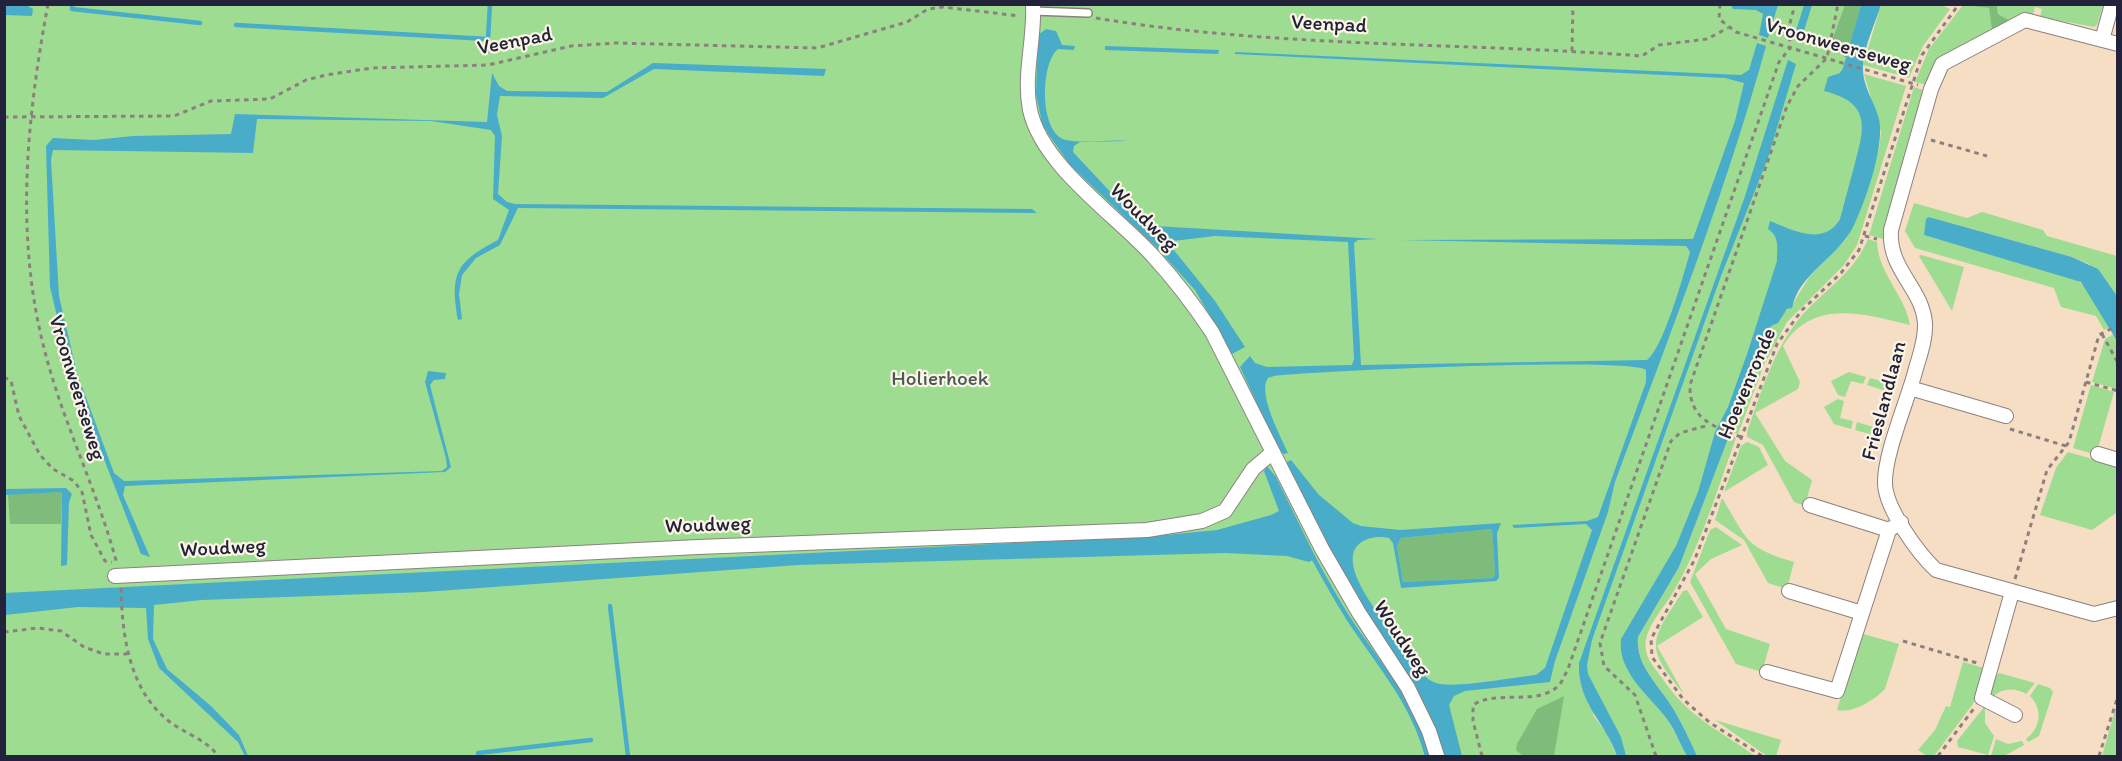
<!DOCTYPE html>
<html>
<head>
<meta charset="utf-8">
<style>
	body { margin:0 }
	#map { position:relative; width:2122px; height:761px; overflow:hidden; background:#f5dec3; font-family:Itim,sans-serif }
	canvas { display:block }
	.frame { position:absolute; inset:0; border:6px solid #22223b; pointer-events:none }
</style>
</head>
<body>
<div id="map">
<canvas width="2122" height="761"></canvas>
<div class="frame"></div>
</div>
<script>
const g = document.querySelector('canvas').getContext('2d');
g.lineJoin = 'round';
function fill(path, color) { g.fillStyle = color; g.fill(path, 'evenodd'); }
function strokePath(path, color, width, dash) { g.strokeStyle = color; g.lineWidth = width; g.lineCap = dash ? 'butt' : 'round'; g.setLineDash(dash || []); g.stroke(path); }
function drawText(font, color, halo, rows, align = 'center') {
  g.font = font + ' Itim,sans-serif'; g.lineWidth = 4.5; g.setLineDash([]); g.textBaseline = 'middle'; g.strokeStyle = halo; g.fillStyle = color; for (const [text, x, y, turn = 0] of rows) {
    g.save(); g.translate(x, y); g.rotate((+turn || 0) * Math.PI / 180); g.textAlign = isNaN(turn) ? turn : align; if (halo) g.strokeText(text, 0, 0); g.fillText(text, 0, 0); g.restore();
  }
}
fill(new Path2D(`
	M4 5H1869L1852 74 1875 134 1844 227 1769 319 1672 566 1630 640 1627 670 1668 720 1687 756H1626L1600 701 1593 715 1607 734 1617 756H5Z
	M1881 5H1942L1950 9 1923 46 1909 78 1863 65Z
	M1963 5 1989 8 1992 31 1927 85 1915 82 1929 49Z
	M1997 5H2103L2097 25 2094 27 2040 17 2042 9 2035 7 2033 15 2009 20 1998 14Z
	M1864 74 1906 86 1857 245 1844 265 1787 322 1764 365 1738 434 1731 431 1771 326 1792 305 1810 276 1846 239 1860 209 1879 148 1881 132Z
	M1914 87 1926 91 1885 239H1883L1869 235Z
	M1914 203 1967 218 1982 212 2043 230 2047 236 2117 256V296L2089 264 2072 257 1929 217 1924 235 2074 278 2087 287 2110 327 2104 330 2096 316 2061 307 2054 288 1915 248 1905 231Z
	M1868 239 1877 242C1878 273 1905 295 1910 325 1864 314 1813 298 1783 346L1800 382 1798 389 1755 413 1785 461 1812 480 1805 506 1794 502 1763 445 1747 437V432C1761 393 1773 351 1799 319 1822 291 1854 274 1868 239Z
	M1921 255 1964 267 1952 311 1919 256Z
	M2114 334 2117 341V389L2092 382 2105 339Z
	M1849 372 1866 377 1863 384 1851 381 1845 397 1838 395 1831 381Z
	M1870 378 1896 385 1889 407 1884 402 1886 391 1867 385Z
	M2091 385 2114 392 2096 455 2073 448Z
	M1838 399 1844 401 1840 418 1853 421 1851 429 1834 424 1824 407Z
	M1882 415H1887L1881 437 1855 430 1857 422 1876 428Z
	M1729 435 1736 438C1717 490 1701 546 1672 594 1662 611 1642 630 1646 651 1648 661 1656 670 1662 678 1691 720 1717 728 1755 756H1697C1690 741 1683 725 1674 710 1661 687 1635 665 1638 637L1679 567Z
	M1747 442 1759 447 1768 465 1724 492 1741 446Z
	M2068 452 2117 466 2116 513 2092 530 2040 515 2056 468Z
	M1722 498C1748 540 1744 547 1794 562L1787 589 1768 583 1744 540 1715 520Z
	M1716 527 1742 545 1711 559 1695 574 1726 629 1770 644 1762 672 1736 664 1690 582 1710 530Z
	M1687 590 1703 617 1657 646 1684 694C1643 645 1651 641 1683 591Z
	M1863 634 1899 644 1885 689C1875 700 1852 714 1837 710L1859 636Z
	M1963 662 1984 668 1975 701 1934 756H1927L1918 750 1935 730 1946 706 1950 707Z
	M1999 673 2035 683 2026 694C2015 687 2001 688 1992 698L1989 696 1995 677Z
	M2038 684 2050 688 2053 692 2039 736 2028 742 2026 739C2041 728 2043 709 2030 696Z
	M1985 706V723L1994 736 1988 755 1958 747 1957 741Z
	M2116 707 2117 756H2102Z
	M1715 720 1781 740 1776 756H1767Z
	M1996 739 2008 744 2022 741 2024 745 2004 756H1991Z`), '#9edc91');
fill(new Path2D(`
	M1845 5H1861L1846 58 1832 48 1833 38Z
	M1963 5H1997L1998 14 2009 20 1992 31 1989 8Z
	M62 492 61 524H10L8 494Z
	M1492 529 1495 574 1493 578 1403 582 1397 546 1401 538Z
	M1564 696 1554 756H1523L1516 750 1517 744 1537 709Z`), '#7ebc7b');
fill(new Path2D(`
	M5 4 26 5 33 9 32 16 5 15Z
	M1731 5H1778L1768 38 1759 35 1763 14 1756 10 1733 9Z
	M1804 5H1812L1802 37 1799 38 1795 34Z
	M1861 5H1881C1875 24 1864 46 1863 66 1862 86 1874 100 1879 119 1885 145 1866 200 1854 225 1840 256 1798 274 1792 308L1787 309 1778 323 1771 326 1679 567 1638 637C1635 666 1661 687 1674 710 1683 725 1690 741 1697 756H1687C1680 744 1675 730 1667 719 1649 695 1617 672 1621 639L1676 546 1698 492 1715 432 1728 407 1747 354 1777 261C1777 248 1780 237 1768 229L1770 221C1792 230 1824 247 1840 219 1845 200 1850 182 1855 163 1866 125 1869 102 1824 91L1828 77 1840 73 1843 68Z
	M1046 29 1056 31 1062 45 1075 46 1074 50 1058 49C1040 63 1039 134 1066 140 1085 144 1108 139 1127 141L1080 142 1074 146 1073 152 1117 199 1147 223 1155 226 1378 239 1358 240 1354 243 1361 365 1647 360C1663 349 1684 274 1690 252L1686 246 1400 240 1693 239 1735 121 1744 83 1725 78 1235 54V52L1741 75 1749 70 1757 43 1766 46C1725 194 1669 337 1615 482L1608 512 1555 661 1550 682 1465 691 1454 696 1449 705 1462 756H1443L1355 600 1286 465 1287 462 1291 460 1319 495 1353 523 1361 526 1400 530 1501 523 1497 533 1499 578 1496 581 1401 588 1393 543 1389 538C1378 536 1368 537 1359 544 1337 564 1379 614 1392 632 1403 648 1417 676 1436 683 1454 689 1514 677 1536 675L1545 668 1592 530 1586 524 1514 528 1512 525 1587 521 1598 517 1646 382V370C1630 357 1314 371 1274 376L1268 378C1257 393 1281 437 1288 453L1284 454 1279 451 1240 367 1250 356 1255 363 1267 367 1352 365 1354 359 1348 242 1215 236 1173 241V249L1215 301 1245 347 1232 354 1195 290 1155 246 1070 165 1049 135 1042 123 1036 94 1038 35ZM1492 529 1495 574 1493 578 1403 582 1397 546 1401 538Z
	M1105 46 1219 50 1218 54 1105 50Z
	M1788 60 1796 64 1768 158 1721 276 1592 640 1587 665 1588 674 1621 737 1626 756H1617C1606 723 1577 703 1579 663L1745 196Z
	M653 63 826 69 824 76 654 69 603 98 500 96 497 115 502 136 498 194 507 202 515 204 1032 209 1037 213 518 208 500 245 476 258 462 275 459 294 462 319 458 320C450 273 456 262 498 240L509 210 493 199 495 136 491 130 431 121 257 119 253 153 53 150 51 160 59 296 77 373 114 473 124 481 442 471 447 467 446 458 425 382 428 371 446 373 445 379 434 380 430 385 451 467 445 472 125 486 123 495 150 557 141 554 70 372 50 287 46 146 53 138 94 140 133 136 231 134 235 114 487 122 492 73 499 86 507 91 607 92Z
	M1929 217 2072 257 2098 269 2117 296V341L2081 282 1924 235 1926 219Z
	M1267 466 1276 477 1316 558 1309 562 1287 556 1225 553 798 565 424 592 202 600 154 605 153 639 167 669 211 706 239 735 248 756H245L238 742 159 668 148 639 146 608 78 607 5 615 4 593 1155 536 1217 530 1271 515 1279 511 1264 471Z
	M66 488 72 494 69 502 67 565 61 566 62 492 5 495V489Z`), '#49adc9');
strokePath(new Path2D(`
	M72 4V9L200 23
	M236 25 488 39 487 52
	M488 39 490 4
	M1314 559C1326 581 1338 603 1352 624 1381 667 1414 705 1427 756
	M610 606 628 756
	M478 753 591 740`), '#49adc9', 4.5);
const service = new Path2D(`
	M1033 11 1088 13`);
const minor = new Path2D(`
	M1033 4C1035 39 1023 75 1030 110 1042 166 1116 215 1153 256 1175 280 1194 305 1212 332L1322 549 1359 613 1408 688 1429 731 1437 756
	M2102 40 2112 4
	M2118 44 2025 20 1942 64 1931 89 1891 230C1888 270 1922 287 1925 323 1926 340 1919 357 1915 372 1907 402 1884 455 1885 484 1886 509 1918 553 1936 570L2094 614 2118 608
	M1910 388 2006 416
	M2098 454 2118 460
	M1810 505 1889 530
	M115 576 698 547 1147 530 1202 521 1225 511 1253 469 1273 452
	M1789 591 1862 613
	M2012 592 1982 698 2015 715
	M1767 672 1837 691 1889 530 1901 522`);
strokePath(service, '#8c807f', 10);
strokePath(minor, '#8c807f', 16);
strokePath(new Path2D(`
	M48 4C27 117 15 231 43 344 61 419 97 489 117 564
	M1720 4 1719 19 1736 32 1918 85
	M1096 18C1276 48 1461 42 1642 56L1659 45 1707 39 1728 28
	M1572 51 1573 4
	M4 117 174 116 211 101 270 99 306 80 326 75 372 68 488 65 571 46 615 43 817 48 907 22 928 9 943 7 1020 16
	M1931 140 1987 156
	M1865 236 1877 239
	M2102 334 2118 363
	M4 377 11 381 19 416 40 455 53 469 74 481 82 492 91 535 105 561 112 562
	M2086 382 2118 391
	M2010 429 2066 446
	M1741 437C1714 427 1689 419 1690 385L1787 106 1798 86 1827 58 1838 4
	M2015 579 2047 470 2069 442 2099 335 2118 325
	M121 588C122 635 129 691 170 722 186 734 207 740 218 756
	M4 632 38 628 61 631 84 647 104 654H127
	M1903 641 1977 663
	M1482 756 1473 721V705C1497 689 1538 707 1559 685 1563 681 1565 674 1568 669L1779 62 1790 48 1789 27 1795 4
	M1656 756 1635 695 1604 666 1600 643 1671 441 1680 433 1709 425
	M1762 756 1709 722 1683 699 1652 657 1651 639 1695 559 1777 344 1802 310 1841 273 1859 250 1922 55 1959 4
	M1938 756 1975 707
	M2099 756 2118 696`), '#8c807f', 3, [4.5, 4.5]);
strokePath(service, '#fff', 7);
strokePath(minor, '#fff', 14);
drawText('21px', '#22223b', '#fcf5e5', [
	["Veenpad",1329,25,3],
	["Veenpad",515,42,-11],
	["Vroonweerseweg",1838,46,16],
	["Woudweg",1143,218,45],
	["Hoevenronde",1748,384,-67],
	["Vroonweerseweg",76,388,73],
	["Frieslandlaan",1885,401,-75],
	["Woudweg",708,526,-2],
	["Woudweg",223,549,-3],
	["Woudweg",1401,639,57]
]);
drawText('21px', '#475a55', '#fcf5e5', [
	["Holierhoek",940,380]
]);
</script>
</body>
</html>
